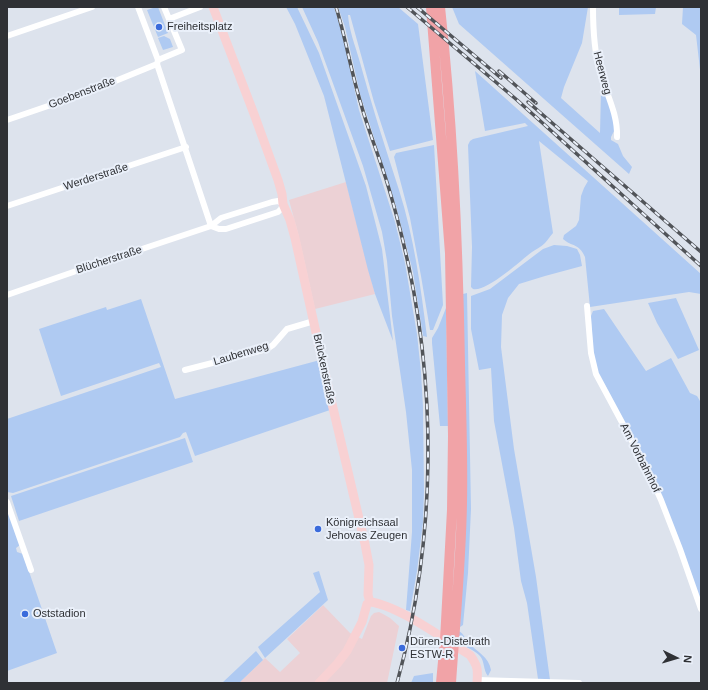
<!DOCTYPE html>
<html>
<head>
<meta charset="utf-8">
<style>
	body { margin:0 }
	#map { position:relative; width:708px; height:690px; overflow:hidden; background:#dde3ed; font-family:Arial,sans-serif }
	canvas { display:block }
	.frame { position:absolute; inset:0; border:8px solid #2f3135; pointer-events:none }
	.north { position:absolute; left:656px; top:638px; width:40px; height:40px; -webkit-text-stroke:3px #eaf0fa; paint-order:stroke; rotate:95deg; font-size:11px; font-weight:700; line-height:16px; text-align:center; color:#2f3135 }
	.north::after { content:''; display:block; margin:auto; width:14px; height:18px; background:#2f3135; clip-path:polygon(50% 0,100% 100%,50% 72%,0 100%) }
</style>
</head>
<body>
<div id="map">
<canvas width="708" height="690"></canvas>
<div class="frame"></div>
<div class="north">N</div>
</div>
<script>
const g = document.querySelector('canvas').getContext('2d');
g.lineJoin = 'round';
function fill(path, color) { g.fillStyle = color; g.fill(path, 'evenodd'); }
function strokePath(path, color, width, dash) { g.strokeStyle = color; g.lineWidth = width; g.lineCap = dash ? 'butt' : 'round'; g.setLineDash(dash || []); g.stroke(path); }
function drawText(font, color, halo, rows, align = 'center') {
  g.font = font + ' Arial,sans-serif'; g.lineWidth = 4; g.setLineDash([]); g.textBaseline = 'middle'; g.strokeStyle = halo; g.fillStyle = color; for (const [text, x, y, turn = 0] of rows) {
    g.save(); g.translate(x, y); g.rotate((+turn || 0) * Math.PI / 180); g.textAlign = isNaN(turn) ? turn : align; if (halo) g.strokeText(text, 0, 0); g.fillText(text, 0, 0); g.restore();
  }
}
fill(new Path2D(`
	M346 182 375 294 315 309 298 233 289 200Z
	M323 605 350 633 362 639 371 616 374 613 379 612 383 614 390 618 399 626 387 683H239L265 658 280 672 300 653 287 639Z`), '#ecd1d5');
fill(new Path2D(`
	M156 7H158L168 33 158 37 147 10Z
	M286 7H297L319 53 366 186 382 249 393 341 375 294 368 270 324 96 295 24Z
	M302 7H334L342 33 359 110 395 222 405 263 417 334 421 372 423 407 424 491 423 522 417 571 410 611 406 610 412 532V470L406 412 392 316 387 261 382 232 363 166 318 42Z
	M338 7H398L418 24 433 140 390 151 374 102 350 15H348C349 30 355 45 359 59 371 103 385 147 399 190 414 237 421 288 427 337L423 336 413 272 396 206 360 94 345 27Z
	M452 7H588L582 43 564 87 561 98 600 133 601 90 605 91 616 123 614 131 611 137V140L618 144 623 156 632 167 629 174 459 24Z
	M619 7H656L655 14 619 15Z
	M683 7H701V78L696 35 682 24Z
	M164 36 170 39 173 47 163 50 158 38Z
	M475 71 701 274V294L689 292 590 307 585 257C579 243 572 247 563 239L564 235 576 226 579 220 581 196 584 188 588 181 539 141 553 233C550 236 548 240 545 243 541 247 536 249 532 252 520 261 487 292 473 289L471 287 472 247 468 145 470 141 473 139 528 126 525 123 485 131Z
	M434 145 443 305 433 330H430L421 276 410 218 394 157 396 153Z
	M554 245 567 246 577 249 580 255 582 266 545 276 519 284 508 298 502 315 501 347 514 449 536 577 550 680 538 679 527 603 521 581 514 528 494 421 491 368 479 370 471 329V296L490 289 543 249Z
	M467 293 471 509 468 573 463 625 460 627 463 294Z
	M676 298 699 350 678 359 657 323 648 303Z
	M141 299 175 399 320 360 330 410 195 456 186 432 183 433 180 437 13 493 7 492V419L161 367 159 363 61 396 39 329 106 307 107 310Z
	M446 308 448 426H440L432 343V338L438 328Z
	M604 309 646 371 671 358 690 393 697 396 700 401H701V605L683 551 598 373 593 353 591 316 593 311Z
	M185 438 193 462 19 521 11 496Z
	M7 506 20 545 16 548 17 552 23 554 57 653 7 671Z
	M319 571 328 600 265 658 258 647 320 592 313 573Z
	M459 631C464 634 465 639 469 643 477 652 489 657 491 670L488 676C483 670 485 662 480 656 471 646 457 648 459 631Z
	M256 651 263 660 239 683H222Z
	M433 673V683H411L414 676Z`), '#afcaf2');
strokePath(new Path2D(`
	M138 7 158 60 157 64 211 226
	M593 7C593 28 594 51 600 72 606 93 618 114 617 137
	M169 19 200 7
	M7 36 92 7
	M158 60 182 50 164 7
	M7 120 86 93 157 64
	M7 206 186 147
	M7 295 82 269 211 226 221 218 272 202 278 201 283 204 281 209 278 212 226 229H219L211 226
	M587 306 591 353 596 374 647 469 661 500 680 549 701 609
	M185 370 267 349 273 345 287 329 314 321
	M7 502 31 570
	M477 680 579 683`), '#fff', 6);
strokePath(new Path2D(`
	M213 7 254 114 278 180 282 194 283 204 290 220 295 238 329 391 365 544 369 565 368 595 370 602
	M370 602C398 605 445 640 470 655 478 666 478 670 477 683
	M319 683 337 664 347 651 362 622 367 604 370 602`), '#f8d1d3', 9);
strokePath(new Path2D(`
	M431 7 450 253 453 436 452 510 445 640 441 683
	M440 7C453 125 458 245 460 364 461 410 463 457 462 503 461 563 455 623 451 683`), '#f1a3a7', 10);
const rail = new Path2D(`
	M336 7C346 39 351 72 361 104 367 126 375 146 382 167 390 190 396 213 402 237 438 382 437 538 397 683
	M407 7 517 100 701 266
	M417 7 501 78
	M499 71 536 103
	M528 102 701 252`);
strokePath(rail, '#515459', 3.5);
strokePath(rail, '#eaf0fa', 2, [6]);
for (const [x, y, r, color] of [
	[159,27,4,"#3b6bdb"],
	[318,529,4,"#3b6bdb"],
	[25,614,4,"#3b6bdb"],
	[402,648,4,"#3b6bdb"]
]) { const dot = new Path2D(); dot.arc(x, y, r, 0, 2 * Math.PI); g.fillStyle = color; g.fill(dot); strokePath(dot, '#eaf0fa', 1.5); }
drawText('11px', '#2f3135', '#eaf0fa', [
	["Freiheitsplatz",167,27],
	["Königreichsaal",326,523],
	["Jehovas Zeugen",326,536],
	["Oststadion",33,614],
	["Düren-Distelrath",410,642],
	["ESTW-R",410,655]
], 'left');
drawText('11px', '#2f3135', '#eaf0fa', [
	["Heerweg",602,73,75],
	["Goebenstraße",82,93,-21],
	["Werderstraße",96,177,-18],
	["Blücherstraße",109,260,-18],
	["Laubenweg",241,354,-17],
	["Brückenstraße",324,369,78],
	["Am Vorbahnhof",640,458,63]
]);
</script>
</body>
</html>
